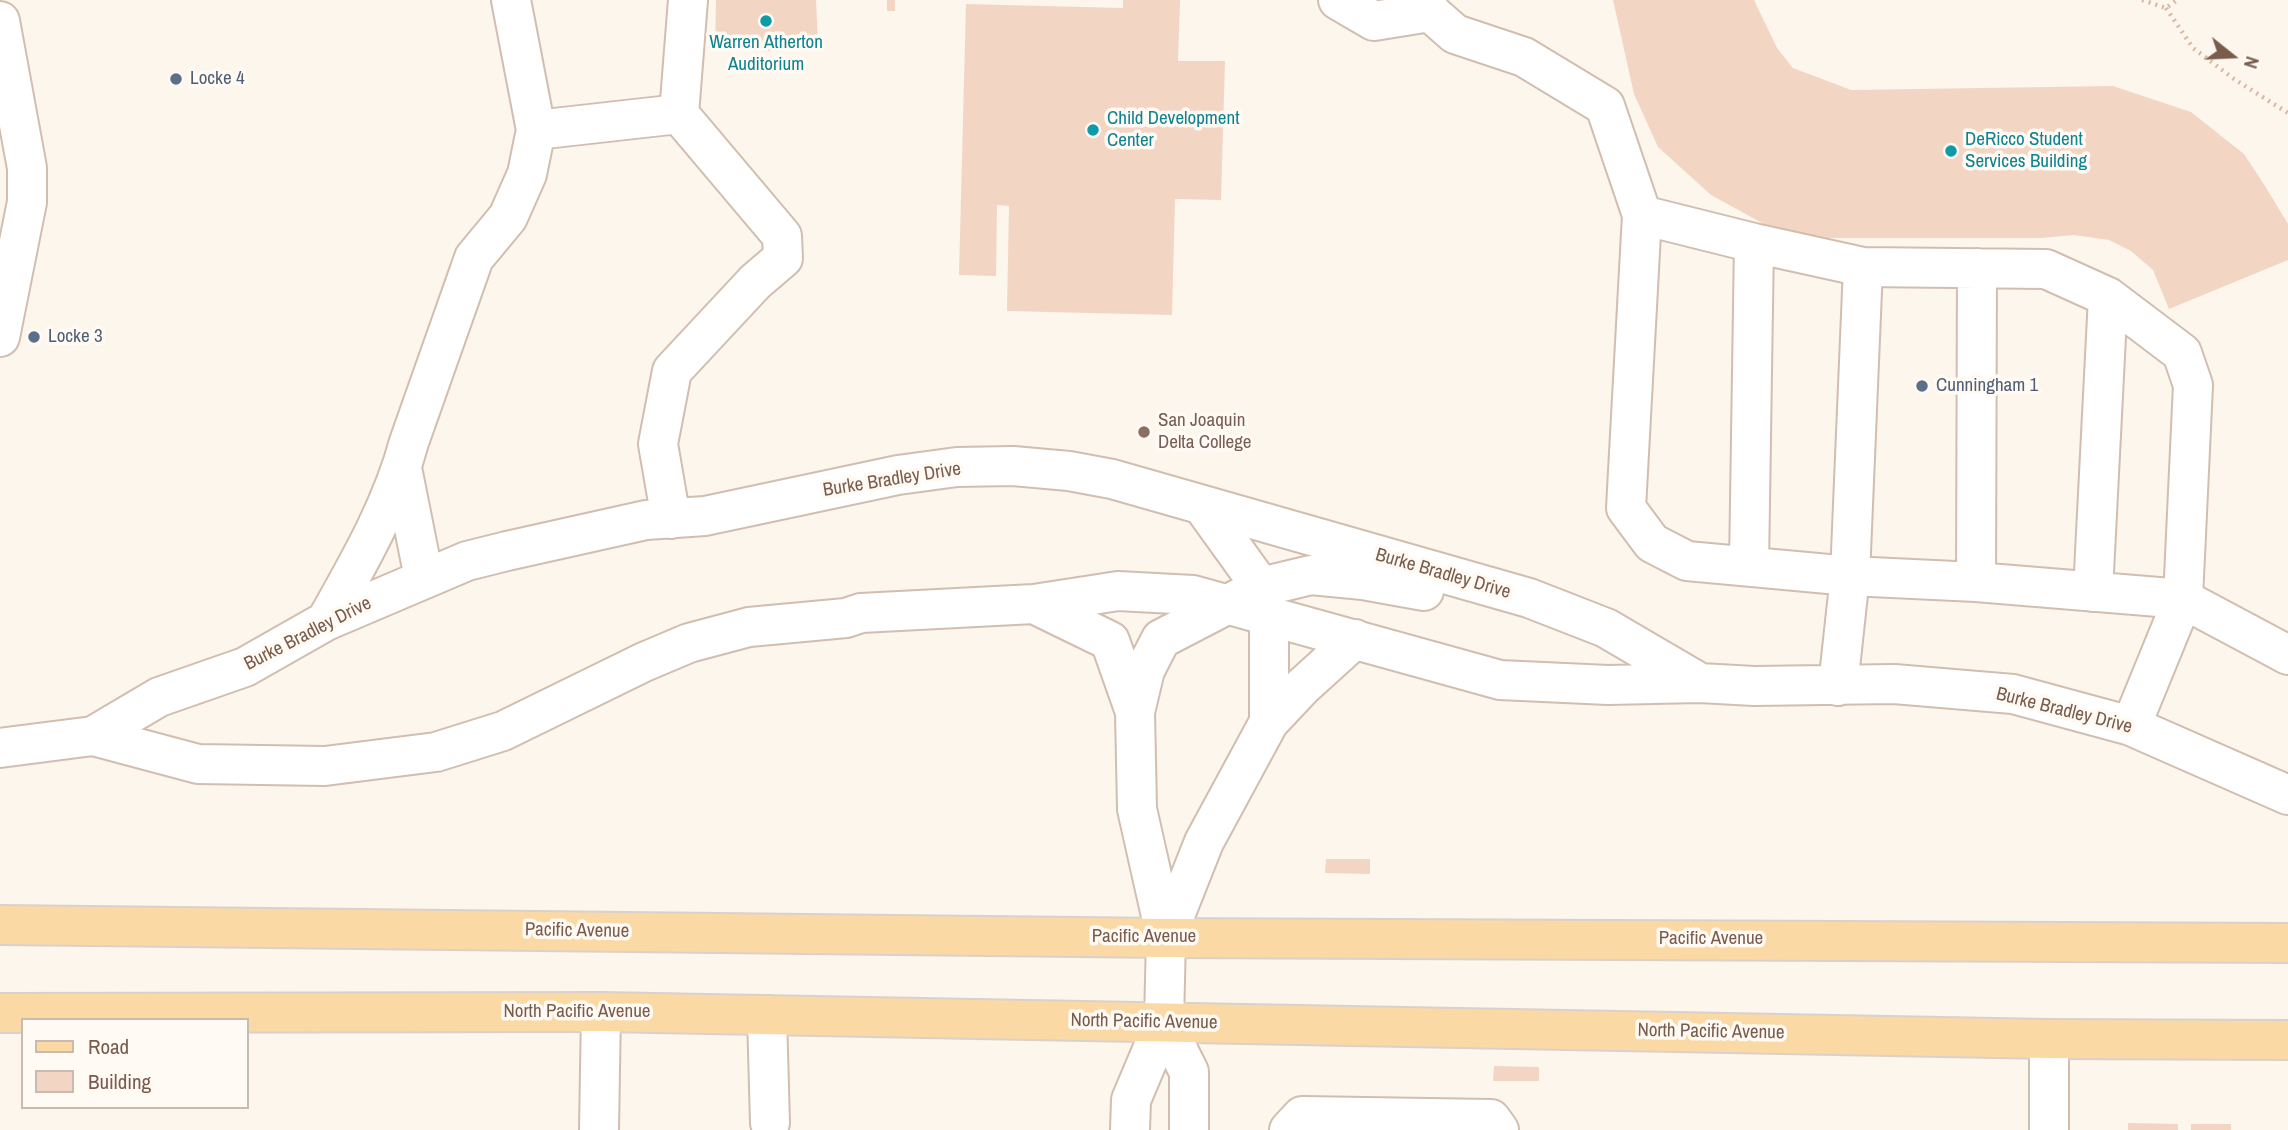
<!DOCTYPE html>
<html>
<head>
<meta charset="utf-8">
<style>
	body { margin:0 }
	#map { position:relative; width:2288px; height:1130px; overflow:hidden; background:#fdf6ec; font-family:"Archivo Narrow",sans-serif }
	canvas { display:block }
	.legend { position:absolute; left:21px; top:1018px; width:228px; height:91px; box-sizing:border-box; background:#fffaf3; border:2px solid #cabbb1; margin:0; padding:9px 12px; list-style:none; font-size:21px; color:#7a5c4d }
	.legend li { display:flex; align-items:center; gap:14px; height:35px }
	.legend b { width:35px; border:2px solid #cabbb1 }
	.north { position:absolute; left:2197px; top:21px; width:70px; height:70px; -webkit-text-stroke:5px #fffaf3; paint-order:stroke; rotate:108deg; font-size:19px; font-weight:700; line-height:28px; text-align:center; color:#7a5c4d }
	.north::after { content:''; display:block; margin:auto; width:24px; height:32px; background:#7a5c4d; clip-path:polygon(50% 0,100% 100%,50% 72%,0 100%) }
</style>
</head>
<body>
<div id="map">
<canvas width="2288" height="1130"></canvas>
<ul class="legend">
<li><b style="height:9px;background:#fbd9a5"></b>Road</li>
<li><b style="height:19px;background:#f3d5c3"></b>Building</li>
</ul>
<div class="north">N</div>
</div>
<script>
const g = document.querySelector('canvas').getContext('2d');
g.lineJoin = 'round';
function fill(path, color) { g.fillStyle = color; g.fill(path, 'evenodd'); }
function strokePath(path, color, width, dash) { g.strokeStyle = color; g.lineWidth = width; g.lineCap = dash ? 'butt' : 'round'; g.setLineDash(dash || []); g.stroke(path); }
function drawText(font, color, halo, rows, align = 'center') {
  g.font = font + ' "Archivo Narrow",sans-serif'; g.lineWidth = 7; g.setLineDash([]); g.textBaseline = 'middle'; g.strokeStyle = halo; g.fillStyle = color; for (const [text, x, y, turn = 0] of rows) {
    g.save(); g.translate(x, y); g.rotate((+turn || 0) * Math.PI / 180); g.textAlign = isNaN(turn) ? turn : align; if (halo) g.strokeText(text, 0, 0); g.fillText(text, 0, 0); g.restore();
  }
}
fill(new Path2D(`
	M716 0H816L818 43 763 52 761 41 715 51Z
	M887 0H895V11H887Z
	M1123 0H1180L1178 61H1225L1221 200 1175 199 1172 315 1007 311 1009 206 997 205 996 276 959 275 966 4 1123 8Z
	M1613 0H1754L1777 48 1793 68 1851 90 2113 86 2191 112 2244 154 2265 186 2288 224V260L2169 309 2153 270 2131 251 2109 240 2074 235 2041 238H1823L1764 224 1711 195 1658 147 1634 94Z
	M1326 859H1370V874L1325 873Z
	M1494 1066 1539 1067V1081H1493Z
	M2128 1123 2178 1124V1130H2128Z
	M2191 1124H2231V1130H2191Z`), '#f3d5c3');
const minor = new Path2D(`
	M1338 0 1374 21 1430 12
	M1426 0 1430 12 1455 34 1524 57 1605 106 1642 215
	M0 21 27 168V202L0 337
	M536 130 679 114 688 0
	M402 468 424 578
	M1202 505 1261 587 1269 616V722
	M671 519 658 444 672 371 755 282 783 258 782 236 679 114
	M1749 566 1754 243
	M1976 582 1977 268
	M2093 592 2108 297
	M1034 604 1110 641 1135 712 1137 809 1166 938 1164 1022 1131 1100 1130 1130
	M326 621C358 564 392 506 409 442L474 258 508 217 527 174 536 130 511 0
	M1838 686 1850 576 1863 267
	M1135 712 1145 670 1161 639 1261 587 1311 575 1363 580 1424 591
	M2131 726 2183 599 2193 385 2182 353 2108 297 2046 269 1863 267 1754 243 1642 215 1626 508 1652 543 1687 561 1850 576 1976 582 2183 599 2288 655
	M93 736 159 697 245 667 326 621 467 561 507 551 646 520 705 516 898 475 957 467 1013 466 1069 471 1112 479 1529 598 1606 628 1700 683
	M0 748 93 736 198 764 325 766 436 752 503 731 644 662 689 643 749 627 846 618 861 613 1034 604 1118 591 1193 595 1500 680 1608 685 1700 683 1754 686 1894 684 2013 694 2131 726 2288 795
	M1166 938 1204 842 1269 722 1302 687 1355 639
	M767 1015 770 1123
	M1164 1022 1189 1072V1130
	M2049 1039V1130
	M599 1130 601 1012
	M1289 1130 1302 1116 1491 1119 1499 1130`);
const major = new Path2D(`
	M0 925 1166 938 2288 943
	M0 1013 601 1012 2049 1039 2288 1040`);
strokePath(minor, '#d1beb0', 42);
strokePath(major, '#dad1cd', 42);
strokePath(new Path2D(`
	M2142 0 2166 8 2177 0
	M2166 8 2193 48 2234 79 2288 113`), '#d9b8a5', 4.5, [2, 5]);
strokePath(minor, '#fff', 38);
strokePath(major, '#fbd9a5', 38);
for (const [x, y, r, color] of [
	[766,21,7,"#0f9aa8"],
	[176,79,7,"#5c6f8a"],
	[1093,130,7,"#0f9aa8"],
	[1951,151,7,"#0f9aa8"],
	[34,337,7,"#5c6f8a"],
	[1922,386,7,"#5c6f8a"],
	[1144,432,7,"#8d6e63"]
]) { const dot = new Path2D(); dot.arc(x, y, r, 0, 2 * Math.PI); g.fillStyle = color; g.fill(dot); strokePath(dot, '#fffaf3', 2.5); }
drawText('19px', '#0d838f', '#fffaf3', [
	["Warren Atherton",766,43,"center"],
	["Auditorium",766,65,"center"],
	["Child Development",1107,119],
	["Center",1107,141],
	["DeRicco Student",1965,140],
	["Services Building",1965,162]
], 'left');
drawText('19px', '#4e5e75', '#fffaf3', [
	["Locke 4",190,79],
	["Locke 3",48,337],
	["Cunningham 1",1936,386]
], 'left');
drawText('19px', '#785e54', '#fffaf3', [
	["San Joaquin",1158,421],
	["Delta College",1158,443]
], 'left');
drawText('19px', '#7a5c4d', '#fffaf3', [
	["Burke Bradley Drive",892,480,-9],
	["Burke Bradley Drive",1443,574,16],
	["Burke Bradley Drive",308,634,-27],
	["Burke Bradley Drive",2064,711,14],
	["Pacific Avenue",577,931,1],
	["Pacific Avenue",1144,937],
	["Pacific Avenue",1711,939],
	["North Pacific Avenue",577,1012],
	["North Pacific Avenue",1144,1022,1],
	["North Pacific Avenue",1711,1032,1]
]);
</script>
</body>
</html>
